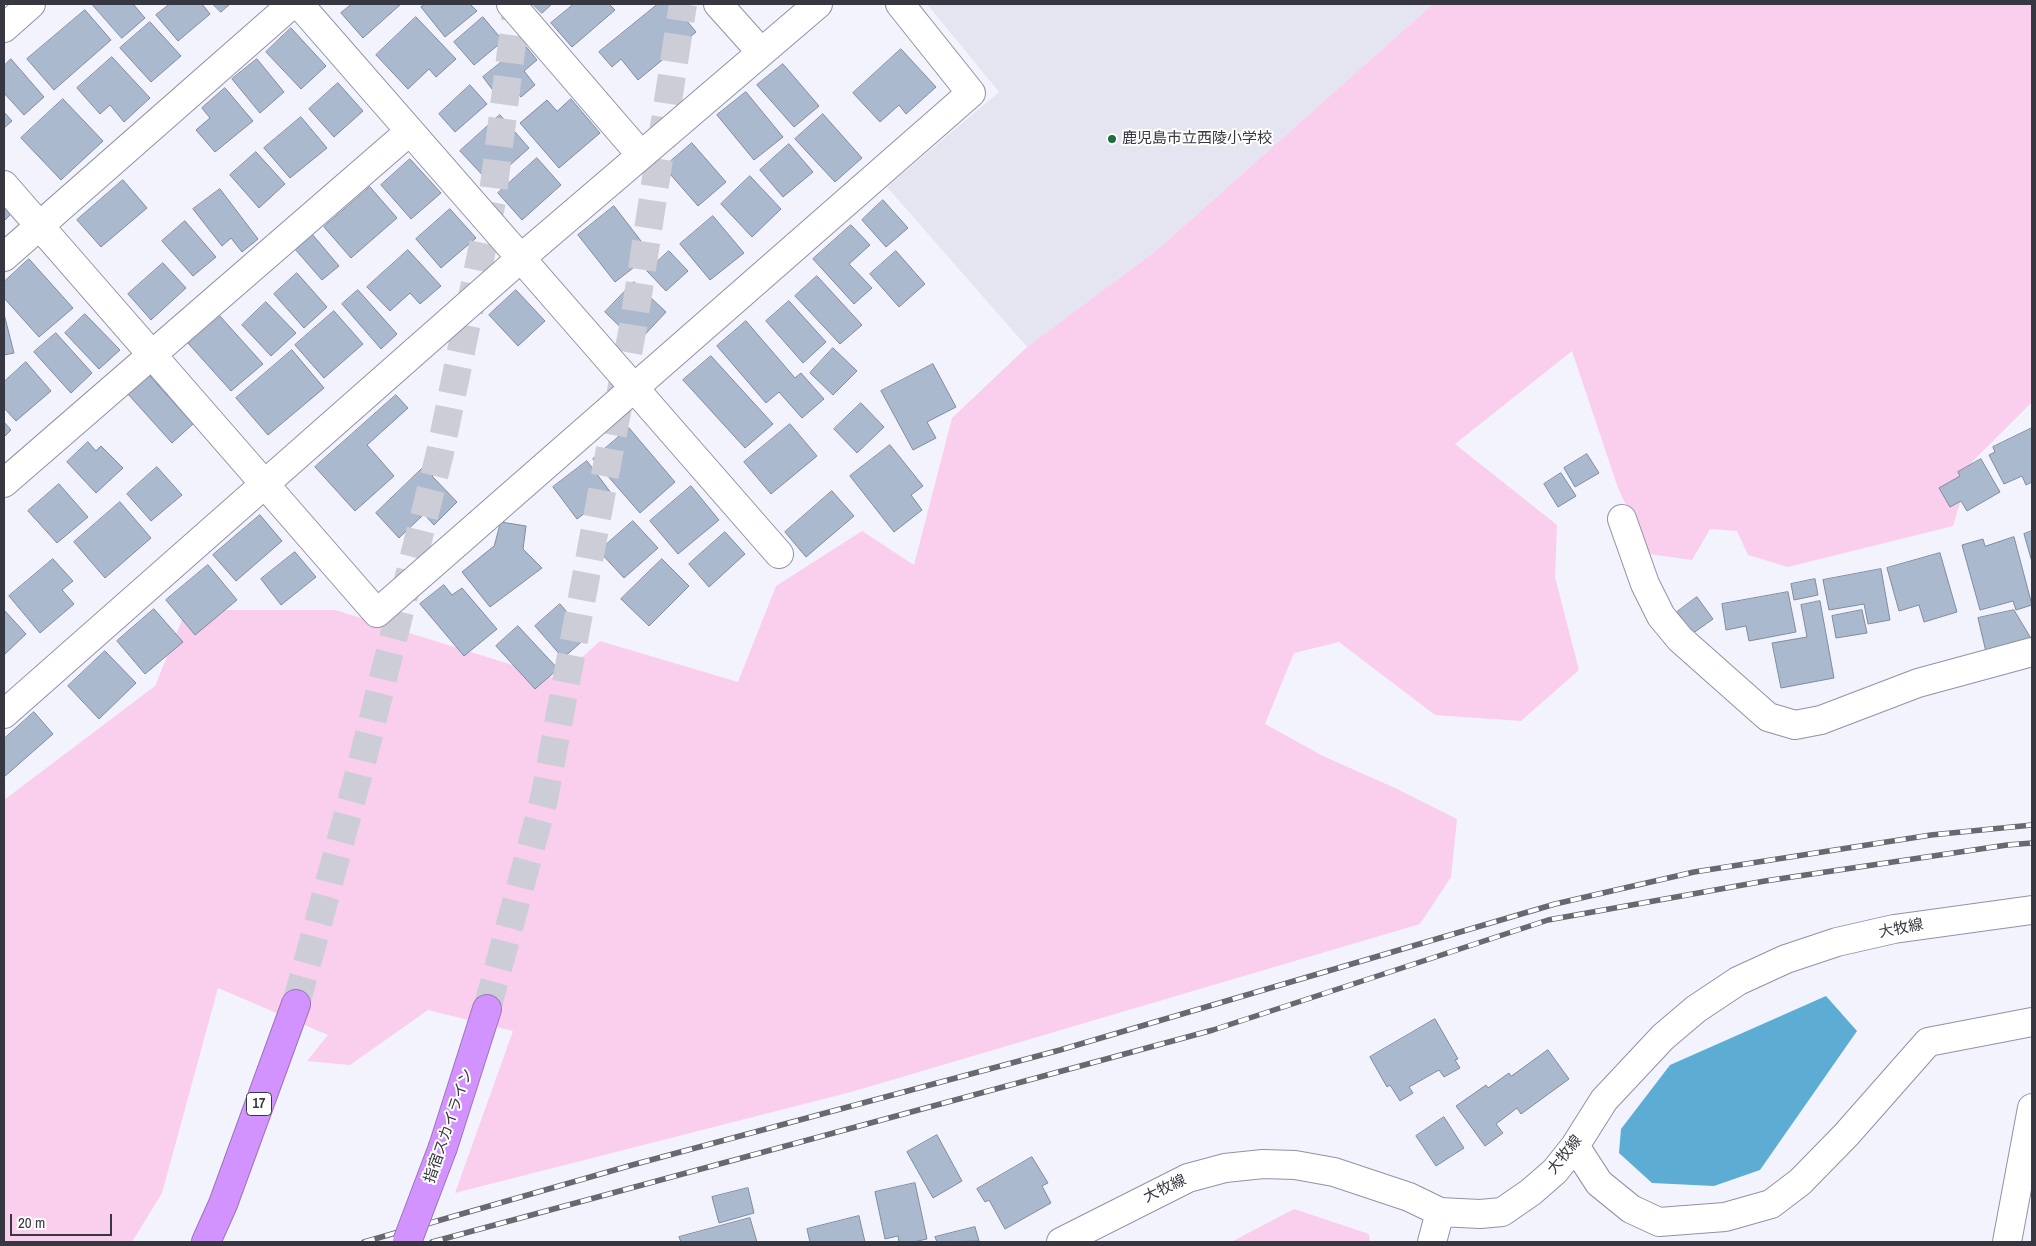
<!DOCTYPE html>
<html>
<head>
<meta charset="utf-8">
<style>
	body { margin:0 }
	#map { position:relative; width:2036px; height:1246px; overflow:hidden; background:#f3f3fd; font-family:"Archivo Narrow",sans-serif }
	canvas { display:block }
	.frame { position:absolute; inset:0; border:5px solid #363740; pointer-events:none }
	.scale { position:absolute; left:10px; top:1214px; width:102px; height:22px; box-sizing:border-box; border:2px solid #363740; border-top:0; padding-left:6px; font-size:15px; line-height:18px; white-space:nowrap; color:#363740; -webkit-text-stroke:4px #fff; paint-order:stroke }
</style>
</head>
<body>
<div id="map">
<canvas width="2036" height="1246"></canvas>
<div class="frame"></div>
<div class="scale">20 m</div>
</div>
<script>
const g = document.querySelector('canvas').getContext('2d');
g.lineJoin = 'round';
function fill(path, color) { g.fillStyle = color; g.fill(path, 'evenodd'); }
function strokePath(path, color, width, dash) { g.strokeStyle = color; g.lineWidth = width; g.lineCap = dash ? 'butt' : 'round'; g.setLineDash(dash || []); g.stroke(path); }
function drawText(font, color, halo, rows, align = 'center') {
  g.font = font + ' "Archivo Narrow","Noto Sans JP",sans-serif'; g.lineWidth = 4; g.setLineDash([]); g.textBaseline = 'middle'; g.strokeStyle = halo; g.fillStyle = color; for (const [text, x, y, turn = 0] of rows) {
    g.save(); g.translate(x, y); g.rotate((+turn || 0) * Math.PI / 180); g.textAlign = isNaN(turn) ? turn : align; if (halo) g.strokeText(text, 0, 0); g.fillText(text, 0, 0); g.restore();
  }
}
fill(new Path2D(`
	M927 4H1433L1157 250 1027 347 887 187 999 92Z`), '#e5e5f2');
fill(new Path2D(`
	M1433 4H2032V402L1972 462 1953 526 1788 567 1748 555 1737 531 1710 529 1692 560 1649 554 1618 488 1572 351 1455 444 1557 525 1555 577 1579 670 1521 721 1435 715 1339 642 1294 653 1265 724 1323 756 1395 788 1457 819 1451 877 1420 924 851 1092 455 1193 513 1031 428 1010 350 1065 307 1061 328 1035 218 988 162 1193 132 1242H4V800L155 686 186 610H335L558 679 600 641 738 682 776 586 862 531 914 565 952 418 1027 347 1157 250Z
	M1294 1209 1369 1234 1370 1242H1231Z`), '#faceed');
fill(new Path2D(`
	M1826 996 1857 1031 1760 1170 1714 1186 1652 1183 1619 1153 1621 1129 1670 1065Z`), '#5cacd4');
const building = new Path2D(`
	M92 4H133L145 18 122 38Z
	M170 4H202L210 14 178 41 156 15Z
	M213 4H230L221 12Z
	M352 4H401L363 38 341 13Z
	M426 4H470L477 11 445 37 421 7Z
	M533 4H552L542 13Z
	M574 4H609L615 10 572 47 551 23Z
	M658 4H673L696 32 638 80 621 59 612 67 599 52Z
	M85 10 111 40 54 90 27 59Z
	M416 17 456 59 436 77 429 69 408 89 376 55Z
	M483 17 503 41 474 65 454 42Z
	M150 22 181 56 151 82 120 48Z
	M291 28 326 66 301 89 266 52Z
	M524 44 537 60 524 71 535 85 521 97 511 86 498 97 483 77Z
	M901 49 936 87 906 114 899 105 880 122 853 93Z
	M112 57 150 98 124 122 110 105 100 114 77 88Z
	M11 59 44 97 24 115 4 93V66Z
	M257 59 284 92 260 113 232 79Z
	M783 64 819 106 794 127 757 85Z
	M338 83 363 111 334 137 309 109Z
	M470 85 487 104 455 132 439 114Z
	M225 88 253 121 215 152 196 130 210 118 202 108Z
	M746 92 783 137 754 160 717 115Z
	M63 99 103 141 61 180 21 138Z
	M571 99 600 133 559 168 520 123 547 100 557 111Z
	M4 112 12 121 4 128Z
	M823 114 862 158 835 182 795 139Z
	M500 115 529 148 490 183 460 151Z
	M301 117 327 148 290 178 264 148Z
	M692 143 726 182 698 206 664 167Z
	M789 144 813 172 783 197 760 170Z
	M256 152 285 184 259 208 230 175Z
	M537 158 561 185 522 220 498 193Z
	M410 159 441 193 411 219 381 185Z
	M750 176 781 209 752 237 721 204Z
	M123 180 147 208 101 247 77 220Z
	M370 187 397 218 351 258 324 227Z
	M220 189 258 239 242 252 231 238 222 246 193 209Z
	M883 200 908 228 886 247 862 220Z
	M4 203 13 212 4 221Z
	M614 206 651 254 615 282 578 235Z
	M450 209 476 238 441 268 416 239Z
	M713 216 744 253 710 280 680 244Z
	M185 221 216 257 193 276 162 241Z
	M851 225 870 245 849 264 872 288 854 304 813 259Z
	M312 234 339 266 322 280 294 248Z
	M408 250 441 286 420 304 410 293 390 311 367 287Z
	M669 251 688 271 666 291 647 271Z
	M896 251 925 284 899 307 870 274Z
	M29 259 73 308 39 337 4 298V282Z
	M163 263 186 288 151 320 128 294Z
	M297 273 327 307 304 328 274 294Z
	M817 276 862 325 840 344 795 296Z
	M634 282 666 312 637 343 605 312Z
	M358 290 397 334 381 349 342 304Z
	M516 290 545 321 518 346 489 315Z
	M789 301 826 342 803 363 766 321Z
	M266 302 296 333 271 356 242 325Z
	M334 311 363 344 324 378 295 345Z
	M4 314 14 353 4 355Z
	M85 314 120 350 99 369 65 333Z
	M219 315 263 364 231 391 187 342Z
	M746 321 795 378 801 373 824 399 802 418 779 392 766 403 717 346Z
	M56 333 92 373 71 393 34 352Z
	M833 348 857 371 833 395 810 373Z
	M292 350 324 388 268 435 236 398Z
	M711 356 773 424 745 448 683 380Z
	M26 362 51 391 16 421 4 408V382Z
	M933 364 956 407 927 422 936 438 913 450 881 391Z
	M148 374 193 424 172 443 127 393Z
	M396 395 408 408 367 445 394 476 355 511 315 467Z
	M861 403 884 427 857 453 834 429Z
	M4 422 11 430 4 437Z
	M790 424 817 456 771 494 744 462Z
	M629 428 675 482 640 513 593 459Z
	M2032 428V482L2026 485 2022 476 2004 484 1989 455 1995 452 1993 447Z
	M88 442 96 451 101 446 123 468 96 493 67 462Z
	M890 445 923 486 911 495 922 510 894 532 850 476Z
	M1587 454 1599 473 1575 487 1564 468Z
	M1981 459 2000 492 1967 511 1961 501 1950 507 1939 488 1960 476 1958 472Z
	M430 461 438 470 432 476 457 502 434 525 424 514 399 538 376 513Z
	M587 461 611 493 577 519 553 487Z
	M157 467 182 495 151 521 127 494Z
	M1561 473 1576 496 1558 507 1544 484Z
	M59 484 88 517 57 543 28 511Z
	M691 486 719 520 678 554 650 521Z
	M832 491 854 516 806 557 785 532Z
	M120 502 151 538 105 578 74 542Z
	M260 515 282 541 236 581 213 555Z
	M633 521 658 548 624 578 599 551Z
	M501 522 526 526 523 549 542 568 490 607 462 572 494 546Z
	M2032 531V562L2024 534Z
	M725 532 745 554 709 587 689 564Z
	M2014 537 2032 605 2016 610 2013 601 1980 610 1962 545 1983 539 1985 546Z
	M295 552 316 577 281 605 261 579Z
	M1940 553 1957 612 1924 622 1919 605 1899 611 1887 568Z
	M53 559 73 581 62 590 74 604 40 633 9 596Z
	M662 559 689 586 649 626 621 599Z
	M208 565 237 600 195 635 166 600Z
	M1881 569 1890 620 1868 624 1864 604 1829 610 1823 580Z
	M1815 579 1818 595 1794 600 1791 584Z
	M444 585 452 595 462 588 497 629 464 656 420 604Z
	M1788 592 1796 632 1749 641 1746 626 1726 630 1722 604Z
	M1697 597 1713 619 1692 634 1677 612Z
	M1820 601 1834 678 1781 688 1772 643 1807 637 1801 605Z
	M560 604 588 636 563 658 535 626Z
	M154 609 183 642 145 674 117 641Z
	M4 610 26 634 4 655Z
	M1862 610 1867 633 1836 638 1832 616Z
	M2014 610 2032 640 1986 652 1978 618Z
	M518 626 558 669 535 689 496 646Z
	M105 651 136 683 99 719 68 686Z
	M34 712 53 734 4 777V739Z
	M1435 1019 1458 1059 1455 1060 1460 1068 1444 1077 1439 1070 1409 1087 1413 1093 1400 1101 1390 1085 1387 1087 1370 1057Z
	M1548 1050 1569 1079 1521 1114 1517 1108 1496 1124 1503 1133 1485 1146 1456 1106 1486 1085 1488 1088 1509 1073 1511 1076Z
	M1444 1117 1464 1148 1436 1166 1416 1136Z
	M937 1135 962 1181 933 1198 907 1152Z
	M1032 1157 1048 1183 1042 1186 1051 1203 1005 1229 989 1200 985 1202 977 1189Z
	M915 1183 927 1239 913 1242H899L898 1236 885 1239 875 1192Z
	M748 1188 754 1213 719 1223 712 1197Z
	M859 1216 865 1242H810L807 1229Z
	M750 1218 757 1242H681L679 1237Z
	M975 1227 979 1241 937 1242 935 1237Z`);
fill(building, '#aab9ce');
strokePath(building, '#7e8ca0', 1);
strokePath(new Path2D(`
	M296 1004 362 762 440 453 492 201 517 4
	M487 1009 544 799 633 327 683 4`), '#cdcdd7', 28, [28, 14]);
const minor = new Path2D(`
	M299 4 779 554
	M511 4 641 155
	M718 4 761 52
	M4 28 31 4
	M4 185 377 613 971 93 900 4
	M4 257 292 4
	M4 483 410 131
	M1622 519 1645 584 1661 616 1680 639 1768 717 1795 725 1821 720 1918 683 2032 652
	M4 714 521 258 818 4
	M1575 1146 1599 1183 1631 1209 1659 1222 1725 1217 1771 1204 1800 1182 1846 1135 1928 1042 2032 1022
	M1061 1242 1188 1178 1225 1168 1263 1164 1295 1165 1334 1172 1409 1197 1440 1212 1480 1214 1502 1212 1531 1192 1555 1171 1575 1146 1604 1100 1663 1037 1696 1009 1738 981 1786 959 1837 942 1894 929 2032 910
	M1432 1242 1440 1212
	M2007 1242 2032 1108`);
const highway = new Path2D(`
	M443 1147 487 1009
	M206 1242 223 1204 296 1004`);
strokePath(minor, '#9191a8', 30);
strokePath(highway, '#9c73bc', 30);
strokePath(minor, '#fff', 28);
strokePath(highway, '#d393fe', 28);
const rail = new Path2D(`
	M364 1242 632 1165 1060 1050 1555 904 1694 872 1931 835 2032 825
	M432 1242 1213 1030 1548 920 1765 881 2007 845 2032 843`);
strokePath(rail, '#676871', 5.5);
strokePath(rail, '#fff', 4, [11]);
const highwayBridge = new Path2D(`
	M407 1242 443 1147`);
strokePath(highwayBridge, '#9c73bc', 30, []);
strokePath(highwayBridge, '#d393fe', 28);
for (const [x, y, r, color] of [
	[1112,139,5,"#1f6e3e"]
]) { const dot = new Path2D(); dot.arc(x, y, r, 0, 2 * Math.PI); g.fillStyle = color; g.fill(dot); strokePath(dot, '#fff', 2); }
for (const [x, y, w] of [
	[259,1104,25]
]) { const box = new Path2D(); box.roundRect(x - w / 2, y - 11.5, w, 23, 4); g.fillStyle = '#fff'; g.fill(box); strokePath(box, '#363740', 1); }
drawText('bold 14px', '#363740', null, [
	["17",259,1104]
]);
drawText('15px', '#363740', '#fff', [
	["鹿児島市立西陵小学校",1122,139]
], 'left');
drawText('15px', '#363740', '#fff', [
	["大牧線",1901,929,-11],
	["指宿スカイライン",449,1126,-71],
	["大牧線",1565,1155,-51],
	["大牧線",1165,1189,-25]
]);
</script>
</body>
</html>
